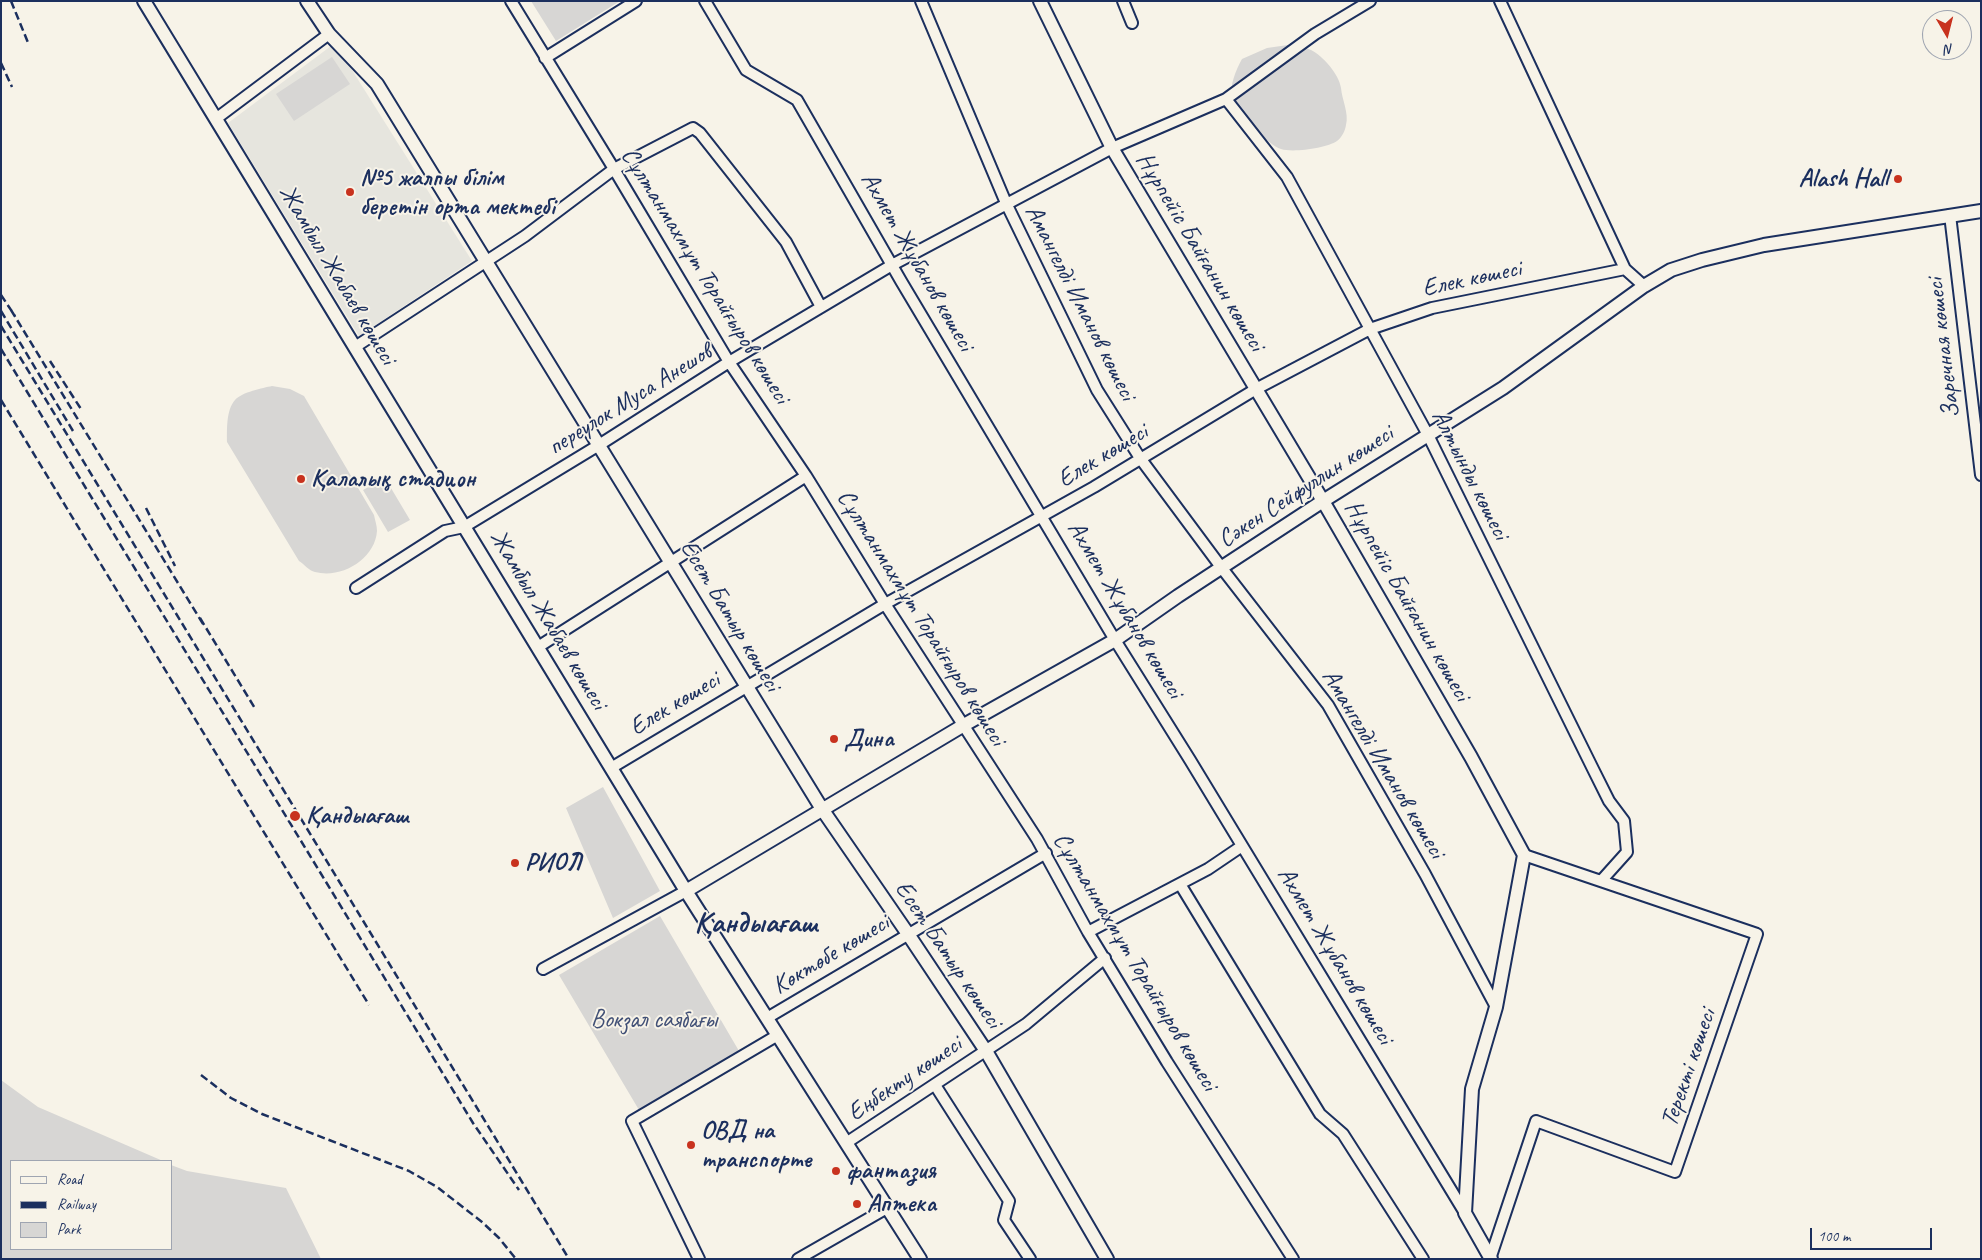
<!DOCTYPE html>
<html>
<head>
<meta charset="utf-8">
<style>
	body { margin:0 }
	#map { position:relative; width:1982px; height:1260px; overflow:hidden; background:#f7f3e8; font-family:Caveat,sans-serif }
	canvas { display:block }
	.frame { position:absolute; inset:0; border:2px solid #1b2f5e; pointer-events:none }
	.legend { position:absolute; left:10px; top:1160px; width:162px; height:90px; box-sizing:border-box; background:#f7f3e8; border:1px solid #9fa5b1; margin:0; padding:6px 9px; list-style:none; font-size:15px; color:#1b2f5e }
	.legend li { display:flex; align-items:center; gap:10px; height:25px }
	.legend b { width:25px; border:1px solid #9fa5b1 }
	.north { position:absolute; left:1922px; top:10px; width:50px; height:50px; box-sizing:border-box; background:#f7f3e8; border:1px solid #9fa5b1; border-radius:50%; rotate:172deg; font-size:14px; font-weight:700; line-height:20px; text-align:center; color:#1b2f5e }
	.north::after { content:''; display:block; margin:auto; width:18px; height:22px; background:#c8321e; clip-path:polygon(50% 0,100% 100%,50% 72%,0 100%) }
	.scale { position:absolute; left:1810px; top:1228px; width:122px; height:22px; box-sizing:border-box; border:2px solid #1b2f5e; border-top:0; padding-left:6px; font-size:15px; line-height:18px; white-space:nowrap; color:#1b2f5e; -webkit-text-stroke:4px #f7f3e8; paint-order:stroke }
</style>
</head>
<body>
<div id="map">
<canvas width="1982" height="1260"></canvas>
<div class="frame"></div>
<ul class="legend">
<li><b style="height:6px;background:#f7f3e8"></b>Road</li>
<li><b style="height:6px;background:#1b2f5e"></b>Railway</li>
<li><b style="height:14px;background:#d7d6d4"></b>Park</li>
</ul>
<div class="north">N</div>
<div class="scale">100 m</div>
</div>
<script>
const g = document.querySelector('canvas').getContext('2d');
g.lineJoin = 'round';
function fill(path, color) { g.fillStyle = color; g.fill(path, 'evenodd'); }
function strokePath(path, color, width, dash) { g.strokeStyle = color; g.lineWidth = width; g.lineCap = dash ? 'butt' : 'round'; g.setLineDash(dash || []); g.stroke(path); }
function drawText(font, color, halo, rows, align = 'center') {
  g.font = font + ' Caveat,sans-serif'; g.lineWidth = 4; g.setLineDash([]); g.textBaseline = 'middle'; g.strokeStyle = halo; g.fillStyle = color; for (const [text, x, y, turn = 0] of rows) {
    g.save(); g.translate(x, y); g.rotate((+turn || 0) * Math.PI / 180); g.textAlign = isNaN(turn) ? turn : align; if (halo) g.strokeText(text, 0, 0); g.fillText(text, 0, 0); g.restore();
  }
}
fill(new Path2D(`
	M335 43 472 261 359 336 228 123Z`), '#e6e5de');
fill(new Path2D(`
	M531 1H620L556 41Z
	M1288 45C1295 47 1305 47 1311 50 1323 56 1339 74 1341 88 1342 100 1349 113 1346 125 1345 131 1342 137 1337 141 1327 148 1293 153 1281 149 1269 146 1235 111 1232 99 1229 86 1236 70 1242 59L1267 48Z
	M332 57 350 84 294 121 276 94Z
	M272 386 290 389 304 396 374 515C375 520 377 526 377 531 375 559 342 579 315 572 309 571 304 564 299 561L227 442C227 430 226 410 235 400 242 392 263 388 272 386Z
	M385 478 410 520 388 532 363 490Z
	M603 787 660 891 613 918 566 808Z
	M660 916 739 1051 639 1110 559 975Z
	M1 1080 38 1107 163 1161H11V1249H171V1165L187 1171 286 1188 321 1259H1Z`), '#d7d6d4');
const minor = new Path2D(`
	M511 1 614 169 729 362 806 476 885 604 1037 839 1088 932 1167 1062 1293 1259
	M705 1 746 70 797 100 901 281 1115 640 1190 760 1465 1213
	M921 1 1006 203 1097 390 1140 458 1221 567 1328 705 1425 874 1496 1007
	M1123 1 1132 23
	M1500 1 1625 269
	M545 58 636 1
	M1226 99 1287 177 1428 435 1593 769 1609 801 1624 821 1627 852 1601 881
	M217 118 329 34
	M1950 215 1981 475
	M355 347 525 236 614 169 693 128 700 133 786 242 821 307
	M356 588 445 531 464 527 599 445 729 362 892 265 1112 148 1226 99 1315 34 1370 1
	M538 647 806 476
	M611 768 885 604 1094 487 1256 389 1370 329 1432 308 1625 269 1644 286
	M1180 884 1320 1114 1343 1134 1423 1259
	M1088 932 1208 869 1242 846
	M543 969 686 891
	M767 1018 1046 853
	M935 1085 1009 1201 1004 1220 1030 1259
	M846 1143 1026 1024 1105 958
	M699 1259 632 1121 778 1035
	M798 1259 887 1208
	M1490 1259 1536 1121 1675 1172 1757 934 1524 855`);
const tertiary = new Path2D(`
	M144 1 686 891 920 1259
	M307 1 329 34 377 84 822 809 908 934 986 1051 1107 1259
	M1040 1 1112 148 1323 501 1471 757 1524 855 1496 1007 1472 1089 1465 1213 1491 1259
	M686 891 964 725 1115 640 1178 596 1323 501 1503 388 1644 286 1671 270 1702 260 1764 245 1981 211`);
strokePath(minor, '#1b2f5e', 14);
strokePath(tertiary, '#1b2f5e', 16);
strokePath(minor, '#f7f3e8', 10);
strokePath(tertiary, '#f7f3e8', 12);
strokePath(new Path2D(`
	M11 1 29 45
	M1 63 12 87
	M1 295 15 316
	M11 310 203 624
	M1 311 73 431
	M1 326 569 1259
	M1 349 473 1123 519 1190
	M50 361 81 409
	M1 400 369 1005
	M146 508 175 566
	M200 618 256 710
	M201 1075 231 1098 262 1114 409 1171 437 1187 482 1222 499 1238 516 1259`), '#1b2f5e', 2.5, [8, 4]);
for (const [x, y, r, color] of [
	[1898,179,5,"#c8321e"],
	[350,192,5,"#c8321e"],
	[301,479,5,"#c8321e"],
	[834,739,5,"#c8321e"],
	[295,816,6,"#c8321e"],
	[515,863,5,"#c8321e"],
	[691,1145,5,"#c8321e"],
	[836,1171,5,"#c8321e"],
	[857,1204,5,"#c8321e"]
]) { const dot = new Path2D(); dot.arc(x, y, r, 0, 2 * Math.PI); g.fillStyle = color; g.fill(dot); strokePath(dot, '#f7f3e8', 2); }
drawText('bold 25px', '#1b2f5e', '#f7f3e8', [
	["№5 жалпы білім",360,178],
	["беретін орта мектебі",360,207],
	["Alash Hall",1888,179,"right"],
	["Қалалық стадион",311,479],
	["Дина",844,739],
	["Қандыағаш",306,816],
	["РИОЛ",525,863],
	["ОВД на",701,1131],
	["транспорте",701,1160],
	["фантазия",846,1171],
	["Аптека",867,1204]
], 'left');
drawText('25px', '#1b2f5e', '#f7f3e8', [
	["Нұрпейіс Байғанин көшесі",1200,252,59],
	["Ахмет Жұбанов көшесі",917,262,60],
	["Жамбыл Жабаев көшесі",337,275,59],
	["Сұлтанмахмұт Торайғыров көшесі",705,276,58],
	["Елек көшесі",1472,279,-12],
	["Амангелді Иманов көшесі",1080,303,63],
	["Заречная көшесі",1944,348,-97],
	["переулок Муса Анешов",630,400,-32],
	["Елек көшесі",1103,456,-31],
	["Алтынды көшесі",1470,475,63],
	["Сәкен Сейфуллин көшесі",1306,487,-33],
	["Нұрпейіс Байғанин көшесі",1407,601,60],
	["Ахмет Жұбанов көшесі",1125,610,59],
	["Есет Батыр көшесі",730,616,59],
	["Сұлтанмахмұт Торайғыров көшесі",921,618,58],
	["Жамбыл Жабаев көшесі",548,620,59],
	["Елек көшесі",675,704,-31],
	["Амангелді Иманов көшесі",1383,764,59],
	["Көктөбе көшесі",831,955,-31],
	["Есет Батыр көшесі",948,955,56],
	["Ахмет Жұбанов көшесі",1335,956,59],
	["Сұлтанмахмұт Торайғыров көшесі",1135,962,59],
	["Теректі көшесі",1689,1068,-71],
	["Еңбекту көшесі",905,1079,-34]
]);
drawText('25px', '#415076', '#f7f3e8', [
	["Вокзал саябағы",654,1020]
]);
drawText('bold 30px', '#1b2f5e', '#f7f3e8', [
	["Қандыағаш",756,924]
]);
</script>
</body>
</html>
